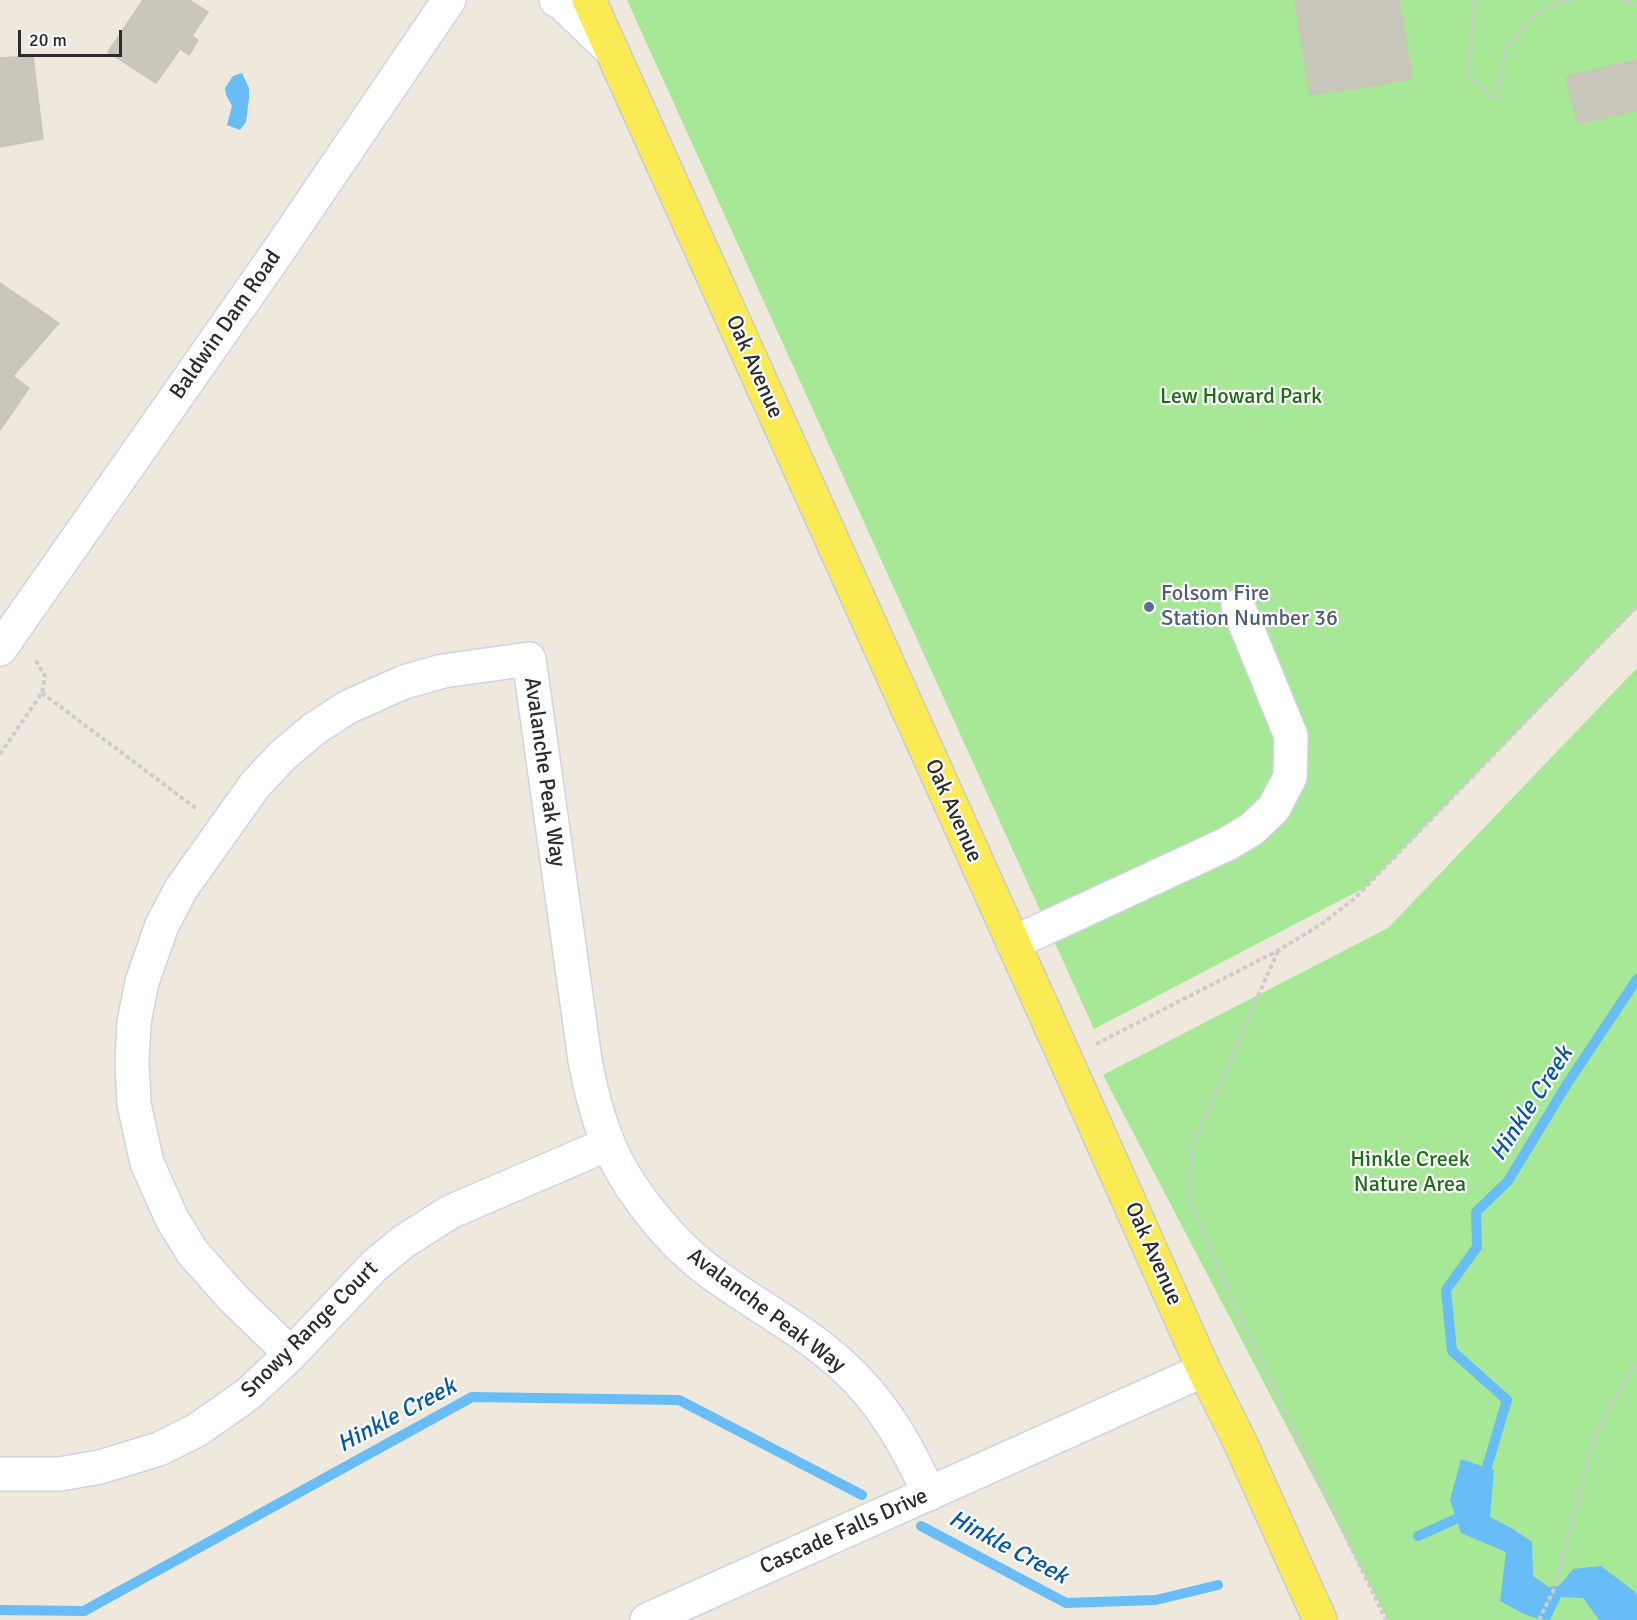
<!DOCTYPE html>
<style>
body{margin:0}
#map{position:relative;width:1637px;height:1620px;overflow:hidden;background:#eee9dc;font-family:Signika,sans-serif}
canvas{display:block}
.scale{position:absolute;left:18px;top:30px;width:104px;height:27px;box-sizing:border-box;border:3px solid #2b2b2b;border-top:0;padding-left:8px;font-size:18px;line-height:21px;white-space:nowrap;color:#2b2b2b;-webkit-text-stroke:4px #fff;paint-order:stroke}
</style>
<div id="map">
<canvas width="1637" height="1620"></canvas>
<div class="scale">20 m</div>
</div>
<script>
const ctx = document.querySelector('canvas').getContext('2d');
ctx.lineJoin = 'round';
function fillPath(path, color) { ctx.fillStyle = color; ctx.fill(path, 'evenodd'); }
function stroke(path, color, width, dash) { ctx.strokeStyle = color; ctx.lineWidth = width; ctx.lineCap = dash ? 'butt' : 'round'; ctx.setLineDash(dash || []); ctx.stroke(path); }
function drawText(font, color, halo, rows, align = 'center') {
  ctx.font = font + ' Signika,sans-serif'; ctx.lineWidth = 4.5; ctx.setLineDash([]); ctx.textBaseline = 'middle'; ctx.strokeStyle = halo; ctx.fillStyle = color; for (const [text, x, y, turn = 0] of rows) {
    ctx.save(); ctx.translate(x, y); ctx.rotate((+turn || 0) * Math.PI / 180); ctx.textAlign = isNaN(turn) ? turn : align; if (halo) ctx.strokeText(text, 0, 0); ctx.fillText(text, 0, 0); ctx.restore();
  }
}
const green = new Path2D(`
 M 627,0 L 1637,0 L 1637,608 L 1366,887 L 1094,1029 Z
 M 1637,668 L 1637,1620 L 1388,1620 L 1103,1075 L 1388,928 Z`);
const water = new Path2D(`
 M 242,73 L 249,88 L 249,98 L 246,122 L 240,130 L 227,125 L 232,106 L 226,95 L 225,88 L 233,76 Z
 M 1461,1459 L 1494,1470 L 1490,1517 L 1513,1529 L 1532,1542 L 1533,1576 L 1549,1587 L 1559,1586 L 1573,1569 L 1601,1566 L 1634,1591 L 1637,1595 L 1637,1620 L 1599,1620 L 1583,1598 L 1561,1597 L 1550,1620 C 1531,1620 1517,1610 1500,1601 L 1506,1552 L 1461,1533 L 1450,1500 Z`);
const stream = new Path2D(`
 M 1483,1480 L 1507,1400 L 1452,1351 L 1446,1290 L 1477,1247 L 1476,1212 L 1508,1181 L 1567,1084 L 1637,979
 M 921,1526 L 1066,1603 L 1156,1600 L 1218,1585
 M 1418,1536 L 1467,1514
 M 0,1610 L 84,1611 L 472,1397 L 679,1400 L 862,1495`);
const building = new Path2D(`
 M 143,0 L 189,0 L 208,12 L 192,36 L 198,40 L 189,55 L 180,49 L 156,83 L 108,52 Z
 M 1295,0 L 1399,0 L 1412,79 L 1371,86 L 1364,43 L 1303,53 Z
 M 1364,43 L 1371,86 L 1310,95 L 1303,53 Z
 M 33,56 L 43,139 L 0,147 L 0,58 Z
 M 1637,60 L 1637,110 L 1578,124 L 1566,77 Z
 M 0,283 L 59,323 L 13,376 L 29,388 L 0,430 Z`);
const path = new Path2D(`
 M 1473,0 L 1475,10 L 1466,74 L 1494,99 L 1507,47 L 1532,17 L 1559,2 L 1576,0
 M 1620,0 L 1637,4
 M 42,693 L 197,809
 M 0,754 L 42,693 L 45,676 L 34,658
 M 1278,951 L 1214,1095 L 1192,1147 L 1189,1198 L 1231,1299 L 1386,1620
 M 1096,1044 L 1279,950 L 1323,923 L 1354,899 L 1637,606
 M 1539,1620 L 1555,1587 L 1596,1431 L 1637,1361`);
const minor = new Path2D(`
 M 556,0 L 562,3 L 611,50
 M 0,649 L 277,253 L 449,0
 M 1013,943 L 1227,844 L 1252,829 L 1274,808 L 1290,777 L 1291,736 L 1238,606
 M 291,1354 L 234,1299 L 193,1253 L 172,1219 L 147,1163 L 134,1104 L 132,1063 L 134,1022 L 142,982 L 162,925 L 181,889 L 255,785 L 282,756 L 314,729 L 348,707 L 404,682 L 443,671 L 529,659 L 585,1060 C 590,1088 597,1116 608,1143 C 627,1189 672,1245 713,1274 C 755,1305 804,1330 843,1366 C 882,1401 908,1447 929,1494
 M 0,1474 L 60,1474 L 100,1467 L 159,1449 L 197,1430 L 247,1395 L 291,1354 L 375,1265 L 403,1242 L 450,1212 L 608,1144
 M 647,1620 L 1204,1370`);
const major = new Path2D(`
 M 589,0 L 1066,1060 L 1204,1370 L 1239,1440 L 1320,1620`);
const markers = [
 [1149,607,6,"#5c6f8a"]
];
const streetNames = [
 ["Baldwin Dam Road",226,325,-55],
 ["Oak Avenue",754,367,66],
 ["Avalanche Peak Way",544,772,82],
 ["Oak Avenue",953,811,66],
 ["Oak Avenue",1153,1254,66],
 ["Avalanche Peak Way",766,1311,37],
 ["Snowy Range Court",310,1330,-45],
 ["Cascade Falls Drive",844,1532,-24]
];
const parkNames = [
 ["Lew Howard Park",1241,397],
 ["Hinkle Creek",1410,1160],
 ["Nature Area",1410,1185]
];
const serviceNames = [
 ["Folsom Fire",1161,594],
 ["Station Number 36",1161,619]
];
const waterNames = [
 ["Hinkle Creek",1532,1104,-57],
 ["Hinkle Creek",397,1416,-28],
 ["Hinkle Creek",1008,1548,28]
];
fillPath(green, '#a6e895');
fillPath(water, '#69bdf7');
stroke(stream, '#69bdf7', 10);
fillPath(building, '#c9c6bc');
stroke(building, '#cac5b6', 1.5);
stroke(minor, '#d1d2e5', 36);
stroke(major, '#ccc', 36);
stroke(path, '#ccc', 4, [4.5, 3]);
stroke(minor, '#fff', 33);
stroke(major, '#faeb55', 33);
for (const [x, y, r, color] of markers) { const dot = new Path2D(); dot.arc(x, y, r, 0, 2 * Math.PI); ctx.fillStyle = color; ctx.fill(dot); stroke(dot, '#fff', 2); }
drawText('22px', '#2b2b2b', '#fff', streetNames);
drawText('22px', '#1b6e15', '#fff', parkNames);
drawText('22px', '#4e5e75', '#fff', serviceNames, 'left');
drawText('italic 24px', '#0458a6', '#fff', waterNames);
</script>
